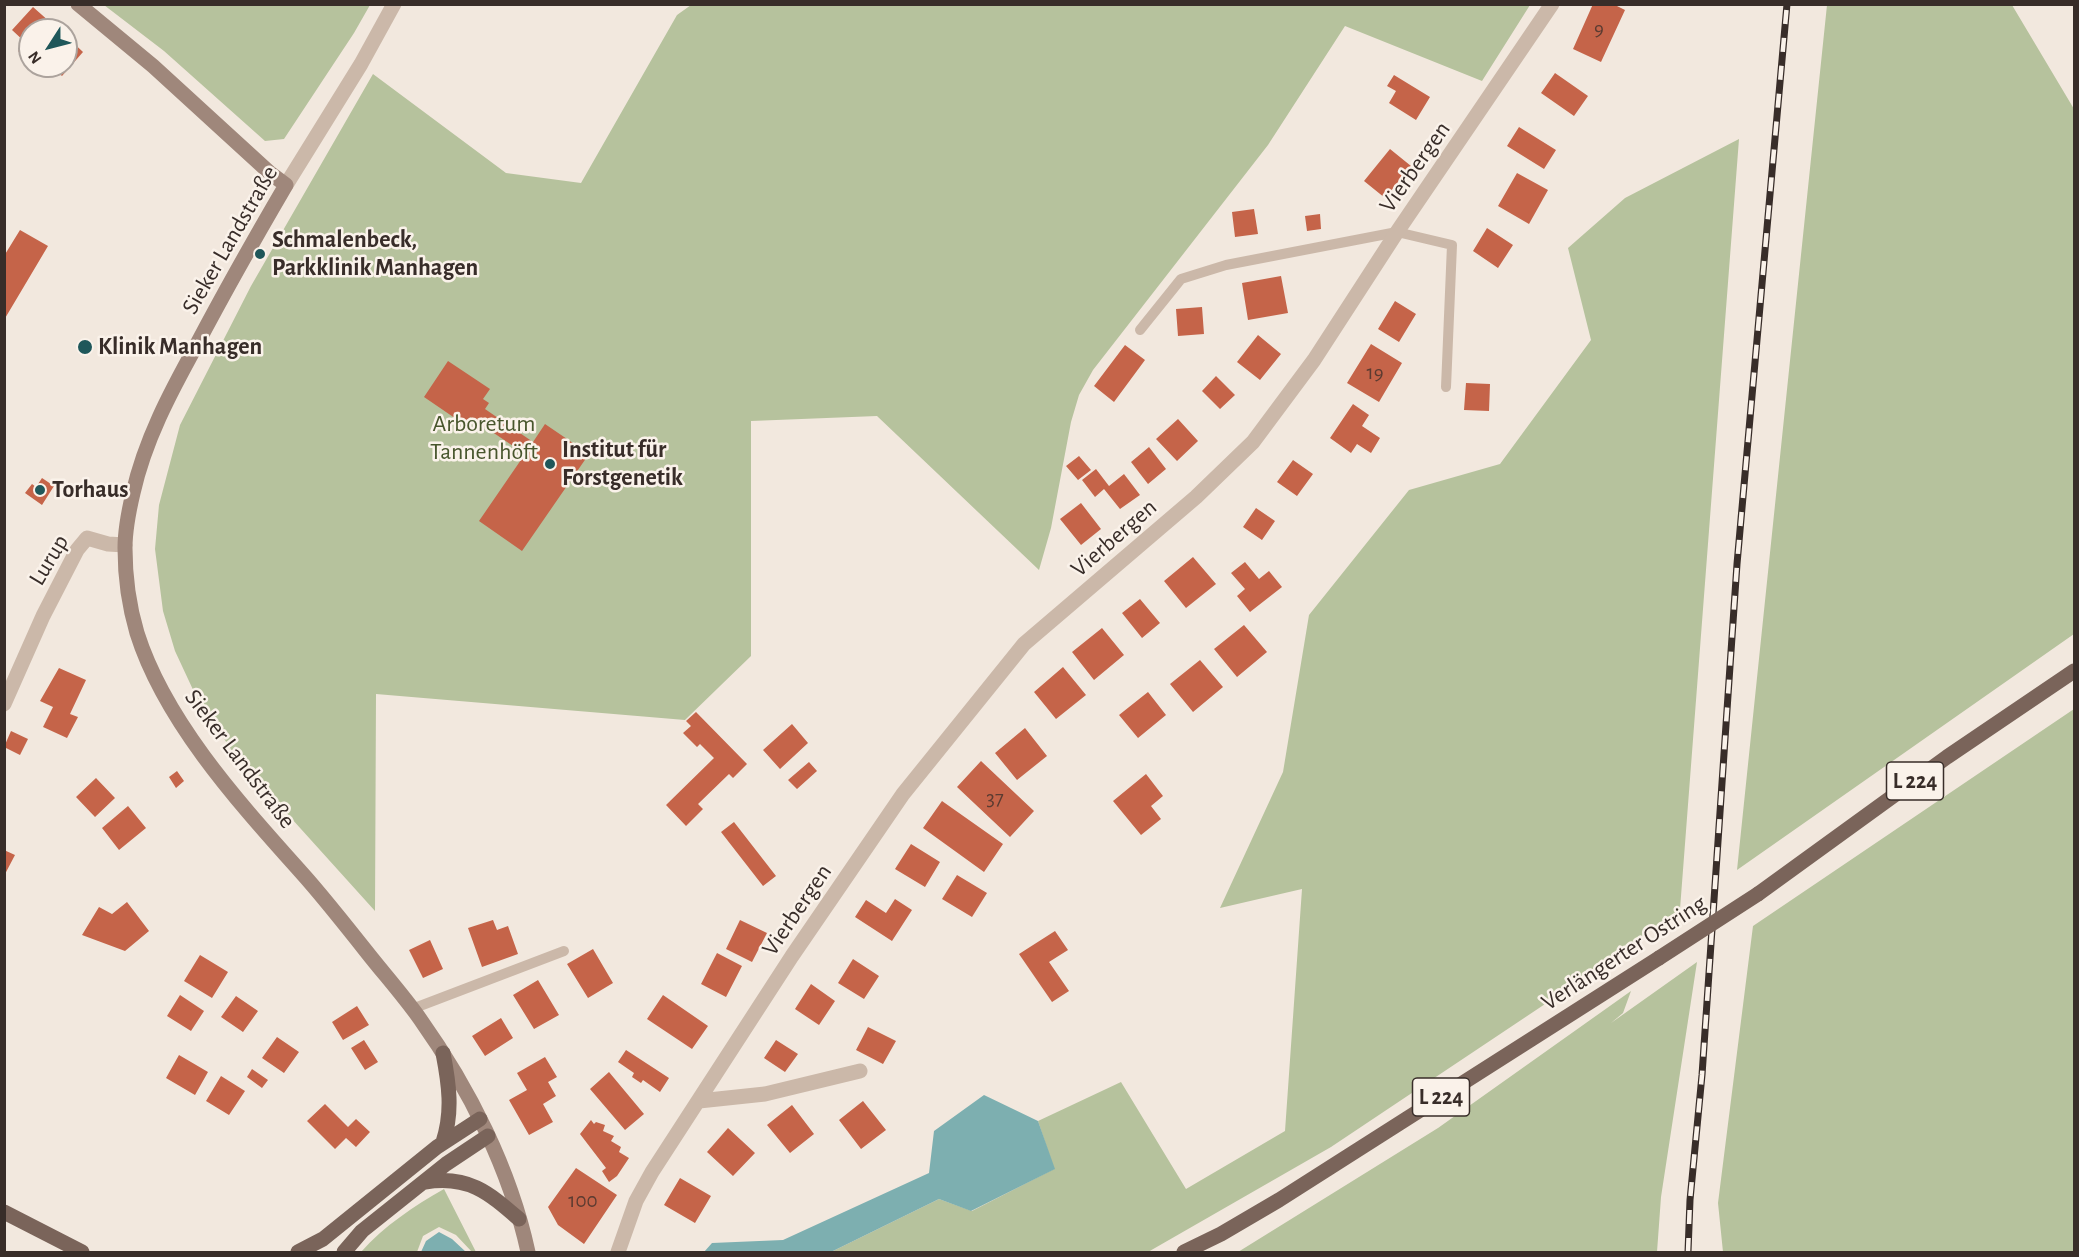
<!DOCTYPE html>
<meta charset="utf-8">
<style>
body{margin:0}
#map{position:relative;width:2079px;height:1257px;overflow:hidden;background:#f2e8de;font-family:"Alegreya Sans",sans-serif}
canvas{display:block}
.frame{position:absolute;inset:0;border:6px solid #382d29;pointer-events:none}
.north{position:absolute;left:18px;top:18px;width:60px;height:60px;box-sizing:border-box;background:#faf2ea;border:2px solid #aca39d;border-radius:50%;rotate:234deg;font-size:16px;font-weight:700;line-height:24px;text-align:center;color:#382d29}
.north::after{content:'';display:block;margin:auto;width:21px;height:27px;background:#1f575a;clip-path:polygon(50% 0,100% 100%,50% 72%,0 100%)}
</style>
<div id="map">
<canvas width="2079" height="1257"></canvas>
<div class="frame"></div>
<div class="north">N</div>
</div>
<script>
const ctx = document.querySelector('canvas').getContext('2d');
ctx.lineJoin = 'round';
function fillPath(path, color) { ctx.fillStyle = color; ctx.fill(path, 'evenodd'); }
function stroke(path, color, width, dash) { ctx.strokeStyle = color; ctx.lineWidth = width; ctx.lineCap = dash ? 'butt' : 'round'; ctx.setLineDash(dash || []); ctx.stroke(path); }
function drawText(font, color, halo, rows, align = 'center') {
  ctx.font = font + ' "Alegreya Sans",sans-serif'; ctx.lineWidth = 5; ctx.setLineDash([]); ctx.textBaseline = 'middle'; ctx.strokeStyle = halo; ctx.fillStyle = color; for (const [text, x, y, turn = 0] of rows) {
    ctx.save(); ctx.translate(x, y); ctx.rotate((+turn || 0) * Math.PI / 180); ctx.textAlign = isNaN(turn) ? turn : align; if (halo) ctx.strokeText(text, 0, 0); ctx.fillText(text, 0, 0); ctx.restore();
  }
}
const green = new Path2D(`
 M 104,5 L 370,5 L 354,33 L 284,139 L 265,141 L 164,51 Z
 M 691,5 L 1530,5 L 1482,81 L 1345,26 L 1268,145 L 1093,370 L 1079,395 L 1071,422 L 1051,528 L 1039,570 L 877,416 L 751,421 L 751,656 L 685,720 L 376,694 L 375,911 L 236,757 L 195,694 L 175,651 L 163,611 L 155,549 L 159,505 L 180,425 L 251,286 L 373,74 L 506,173 L 581,183 L 677,15 Z
 M 1827,5 L 2012,5 L 2074,109 L 2074,634 L 1737,870 Z
 M 1739,139 L 1680,909 L 1593,972 L 1331,1147 L 1148,1252 L 831,1252 L 939,1199 L 972,1211 L 1054,1169 L 1038,1121 L 1121,1082 L 1186,1189 L 1285,1131 L 1302,889 L 1220,908 L 1283,772 L 1309,615 L 1409,490 L 1500,464 L 1591,340 L 1568,248 L 1625,198 Z
 M 2074,709 L 2074,1252 L 1723,1252 L 1718,1203 L 1753,926 Z
 M 1697,962 L 1661,1197 L 1657,1252 L 1238,1252 L 1438,1128 L 1631,991 L 1623,1013 L 1611,1023 Z
 M 444,1189 L 476,1252 L 472,1252 L 456,1235 L 439,1227 L 423,1236 L 417,1252 L 361,1252 C 384,1226 414,1206 444,1189 Z`);
const water = new Path2D(`
 M 984,1095 L 1038,1121 L 1055,1169 L 971,1211 L 939,1199 L 831,1252 L 704,1252 L 712,1243 L 783,1240 L 929,1173 L 934,1131 Z
 M 439,1232 L 452,1239 L 466,1252 L 421,1252 L 426,1241 Z`);
const building = new Path2D(`
 M 1593,4 L 1613,4 L 1625,10 L 1601,62 L 1573,49 Z
 M 33,7 L 59,30 L 30,30 L 30,61 L 18,51 L 26,43 L 12,30 Z
 M 66,36 L 83,52 L 62,76 L 51,66 L 66,66 Z
 M 1555,73 L 1588,96 L 1574,116 L 1541,93 Z
 M 1394,75 L 1430,97 L 1416,120 L 1389,103 L 1396,91 L 1387,86 Z
 M 1519,127 L 1556,150 L 1544,169 L 1507,146 Z
 M 1390,149 L 1411,166 L 1385,198 L 1364,181 Z
 M 1517,173 L 1548,190 L 1529,224 L 1498,206 Z
 M 1254,209 L 1258,234 L 1235,237 L 1232,212 Z
 M 1320,214 L 1321,229 L 1307,231 L 1305,216 Z
 M 1487,228 L 1513,245 L 1498,268 L 1473,251 Z
 M 20,230 L 48,246 L 4,320 L 4,256 Z
 M 1281,276 L 1288,313 L 1248,320 L 1242,283 Z
 M 1395,301 L 1416,314 L 1399,342 L 1378,329 Z
 M 1202,307 L 1204,334 L 1178,336 L 1176,309 Z
 M 1258,335 L 1281,354 L 1260,380 L 1237,362 Z
 M 1371,344 L 1402,363 L 1379,402 L 1347,383 Z
 M 1125,345 L 1145,360 L 1114,402 L 1094,386 Z
 M 448,361 L 490,389 L 483,399 L 489,403 L 485,409 L 533,442 L 545,424 L 589,454 L 522,551 L 479,521 L 525,454 L 470,417 L 465,425 L 424,397 Z
 M 1216,376 L 1235,395 L 1220,409 L 1202,391 Z
 M 1466,383 L 1490,384 L 1489,411 L 1464,410 Z
 M 1353,404 L 1369,415 L 1362,426 L 1380,438 L 1371,453 L 1357,444 L 1351,453 L 1330,438 Z
 M 1178,419 L 1198,441 L 1177,461 L 1156,439 Z
 M 1149,447 L 1166,469 L 1148,484 L 1131,462 Z
 M 1079,456 L 1091,470 L 1078,480 L 1066,466 Z
 M 1293,460 L 1313,474 L 1297,496 L 1277,482 Z
 M 1096,469 L 1109,486 L 1124,474 L 1140,495 L 1120,509 L 1104,489 L 1095,497 L 1082,480 Z
 M 42,478 L 54,486 L 42,505 L 25,493 L 32,484 L 36,487 Z
 M 1081,503 L 1101,529 L 1081,545 L 1060,519 Z
 M 1256,508 L 1275,521 L 1262,540 L 1243,527 Z
 M 1193,557 L 1216,584 L 1186,608 L 1164,581 Z
 M 1245,562 L 1259,579 L 1269,571 L 1282,587 L 1250,612 L 1237,596 L 1245,589 L 1231,573 Z
 M 1140,599 L 1160,623 L 1142,638 L 1122,613 Z
 M 1244,625 L 1267,652 L 1237,677 L 1214,649 Z
 M 1102,628 L 1124,655 L 1094,680 L 1072,652 Z
 M 1200,660 L 1223,687 L 1193,712 L 1170,684 Z
 M 1063,667 L 1086,695 L 1056,719 L 1034,692 Z
 M 59,668 L 86,680 L 70,714 L 78,717 L 67,738 L 43,727 L 53,707 L 40,701 Z
 M 1148,692 L 1166,715 L 1138,738 L 1119,715 Z
 M 696,712 L 747,764 L 733,778 L 729,774 L 698,804 L 703,809 L 686,826 L 666,805 L 714,758 L 700,744 L 697,747 L 683,733 L 691,726 L 686,721 Z
 M 792,724 L 808,743 L 780,769 L 763,750 Z
 M 1025,728 L 1047,756 L 1017,780 L 995,753 Z
 M 11,731 L 28,739 L 20,755 L 4,747 Z
 M 981,761 L 1034,811 L 1010,837 L 957,787 Z
 M 809,762 L 817,771 L 797,789 L 788,780 Z
 M 177,771 L 184,781 L 176,788 L 169,777 Z
 M 1146,774 L 1163,796 L 1151,806 L 1161,819 L 1141,835 L 1113,801 Z
 M 96,778 L 115,798 L 95,817 L 76,797 Z
 M 942,801 L 1003,844 L 984,872 L 923,828 Z
 M 128,806 L 146,828 L 119,850 L 102,828 Z
 M 734,822 L 776,876 L 763,886 L 721,832 Z
 M 911,844 L 940,862 L 925,887 L 895,869 Z
 M 4,850 L 15,855 L 4,876 Z
 M 957,875 L 987,893 L 972,917 L 942,899 Z
 M 895,899 L 912,910 L 892,941 L 855,917 L 866,900 L 886,913 Z
 M 127,902 L 149,931 L 125,951 L 82,935 L 99,907 L 112,914 Z
 M 493,920 L 497,930 L 508,926 L 518,954 L 482,967 L 468,928 Z
 M 740,920 L 767,933 L 752,962 L 726,949 Z
 M 1055,931 L 1068,950 L 1049,962 L 1069,991 L 1052,1002 L 1019,954 Z
 M 430,940 L 443,969 L 423,978 L 409,950 Z
 M 593,949 L 613,983 L 588,998 L 567,964 Z
 M 717,953 L 742,966 L 726,997 L 701,984 Z
 M 200,955 L 228,972 L 212,998 L 184,981 Z
 M 853,959 L 879,976 L 864,999 L 838,983 Z
 M 538,980 L 559,1015 L 534,1029 L 513,995 Z
 M 811,984 L 835,1001 L 819,1025 L 795,1009 Z
 M 180,995 L 204,1011 L 191,1031 L 167,1016 Z
 M 663,995 L 708,1026 L 692,1049 L 647,1019 Z
 M 236,996 L 258,1011 L 243,1032 L 221,1017 Z
 M 357,1006 L 369,1025 L 343,1040 L 332,1022 Z
 M 501,1018 L 513,1038 L 485,1056 L 472,1036 Z
 M 868,1027 L 896,1041 L 883,1064 L 856,1050 Z
 M 277,1037 L 299,1052 L 284,1073 L 262,1058 Z
 M 364,1040 L 378,1062 L 365,1070 L 351,1048 Z
 M 776,1040 L 798,1054 L 785,1072 L 764,1058 Z
 M 626,1050 L 669,1078 L 660,1092 L 643,1080 L 641,1083 L 632,1077 L 634,1073 L 618,1062 Z
 M 179,1055 L 208,1072 L 195,1095 L 166,1078 Z
 M 545,1057 L 557,1077 L 548,1082 L 556,1096 L 543,1104 L 553,1122 L 529,1135 L 509,1100 L 527,1090 L 517,1073 Z
 M 252,1069 L 268,1080 L 262,1088 L 247,1077 Z
 M 609,1072 L 644,1114 L 625,1130 L 590,1089 Z
 M 221,1076 L 245,1091 L 229,1115 L 206,1101 Z
 M 863,1101 L 886,1130 L 861,1149 L 839,1120 Z
 M 325,1104 L 348,1127 L 356,1119 L 370,1132 L 356,1147 L 346,1138 L 335,1149 L 307,1121 Z
 M 792,1105 L 814,1134 L 790,1153 L 767,1125 Z
 M 591,1120 L 594,1124 L 596,1122 L 605,1125 L 603,1131 L 614,1136 L 611,1141 L 621,1147 L 619,1152 L 629,1158 L 617,1176 L 609,1182 L 602,1171 L 606,1168 L 580,1134 Z
 M 728,1128 L 755,1153 L 733,1176 L 707,1152 Z
 M 576,1168 L 617,1195 L 584,1244 L 558,1225 L 548,1207 Z
 M 680,1178 L 711,1196 L 695,1223 L 664,1205 Z`);
const service = new Path2D(`
 M 1140,330 L 1181,279 L 1226,265 L 1397,232 L 1452,245 L 1446,387
 M 412,1009 L 564,951`);
const minor = new Path2D(`
 M 4,704 L 43,616 L 77,550 L 87,538 L 108,544 L 125,545
 M 699,1101 L 765,1094 L 860,1071
 M 618,1252 L 636,1201 L 652,1172 L 792,956 L 903,794 L 1024,644 L 1196,497 L 1253,442 L 1314,360 L 1397,232 L 1552,4`);
const tertiary = new Path2D(`
 M 286,185 L 361,64 L 394,4`);
const secondary = new Path2D(`
 M 78,4 L 153,66 L 270,173 L 286,185 C 255,238 225,291 196,346 C 170,393 145,440 133,493 C 129,510 125,530 125,548 C 125,575 129,606 137,633 C 166,725 245,809 308,880 C 328,903 347,927 366,951 C 384,974 403,995 420,1019 C 469,1088 510,1169 528,1252`);
const primary = new Path2D(`
 M 1758,894 L 1947,757 L 2074,671
 M 443,1053 C 449,1084 453,1112 443,1142
 M 425,1182 C 468,1175 488,1192 519,1219
 M 4,1212 L 82,1252
 M 298,1252 L 323,1239 L 437,1147 L 480,1119
 M 344,1252 L 362,1231 L 446,1164 L 488,1136
 M 1184,1252 L 1221,1234 L 1279,1200 L 1659,958`);
const rail = new Path2D(`
 M 1688,1252 L 1690,1200 L 1702,1075 L 1737,564 L 1787,4`);
const primaryBridge = new Path2D(`
 M 1659,958 L 1758,894`);
const markers = [
 [260,254,6,"#1f575a"],
 [85,347,8,"#1f575a"],
 [550,464,6,"#1f575a"],
 [40,490,6,"#1f575a"]
];
const numberNames = [
 ["9",1599,29],
 ["19",1375,373],
 ["37",995,799],
 ["100",583,1201]
];
const shields = [
 [1915,781,57],
 [1441,1097,57]
];
const shieldNames = [
 ["L 224",1915,781],
 ["L 224",1441,1097]
];
const streetNames = [
 ["Vierbergen",1415,167,-55],
 ["Sieker Landstraße",230,240,-60],
 ["Vierbergen",1114,538,-41],
 ["Lurup",49,560,-59],
 ["Sieker Landstraße",240,759,53],
 ["Vierbergen",797,910,-56],
 ["Verlängerter Ostring",1624,953,-33]
];
const poiNames = [
 ["Schmalenbeck,",272,240],
 ["Parkklinik Manhagen",272,268],
 ["Klinik Manhagen",98,347],
 ["Institut für",562,450],
 ["Forstgenetik",562,478],
 ["Torhaus",52,490]
];
const parkNames = [
 ["Arboretum",484,424],
 ["Tannenhöft",484,452]
];
fillPath(green, '#b6c29d');
fillPath(water, '#7dafb0');
fillPath(building, '#c56449');
stroke(service, '#cbb8a9', 10);
stroke(minor, '#cbb8a9', 15);
stroke(tertiary, '#cbb8a9', 15);
stroke(secondary, '#9f877b', 15);
stroke(primary, '#7a645a', 15);
stroke(rail, '#382d29', 7);
stroke(rail, '#faf2ea', 4.5, [14]);
stroke(primaryBridge, '#7a645a', 15);
for (const [x, y, r, color] of markers) { const dot = new Path2D(); dot.arc(x, y, r, 0, 2 * Math.PI); ctx.fillStyle = color; ctx.fill(dot); stroke(dot, '#faf2ea', 2); }
drawText('21px', '#5b3b31', null, numberNames);
for (const [x, y, w] of shields) { const box = new Path2D(); box.roundRect(x - w / 2, y - 19, w, 38, 4.5); ctx.fillStyle = '#faf2ea'; ctx.fill(box); stroke(box, '#382d29', 1.5); }
drawText('bold 22px', '#382d29', null, shieldNames);
drawText('24px', '#382d29', '#faf2ea', streetNames);
drawText('bold 24px', '#382d29', '#faf2ea', poiNames, 'left');
drawText('24px', '#48562d', '#faf2ea', parkNames);
</script>
